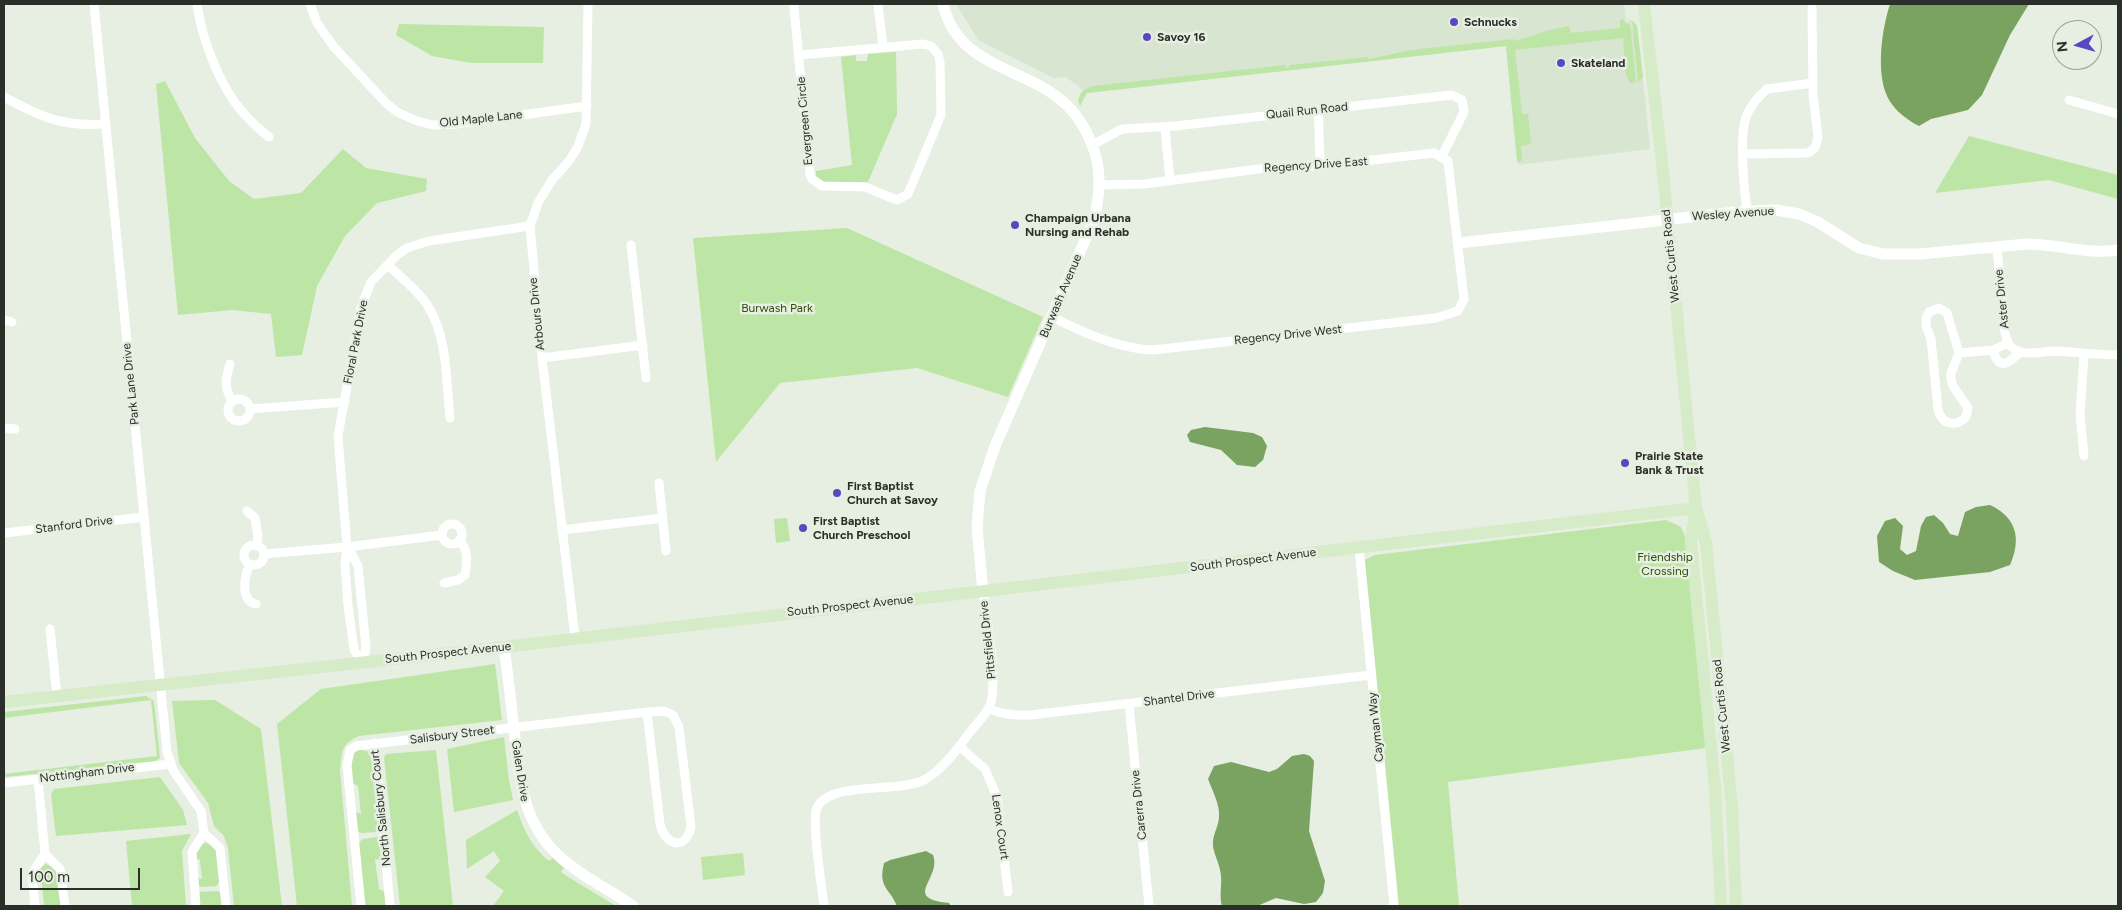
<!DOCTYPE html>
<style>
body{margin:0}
#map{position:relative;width:2122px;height:910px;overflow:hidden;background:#e6efe1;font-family:Figtree,sans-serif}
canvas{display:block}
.frame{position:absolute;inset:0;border:5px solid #2b2e29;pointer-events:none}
.north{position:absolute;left:2052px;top:20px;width:50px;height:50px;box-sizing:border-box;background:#e6efe1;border:1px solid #9ba297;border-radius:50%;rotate:264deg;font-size:14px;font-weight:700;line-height:20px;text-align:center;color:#2b2e29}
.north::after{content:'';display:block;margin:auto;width:18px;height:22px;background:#5948c0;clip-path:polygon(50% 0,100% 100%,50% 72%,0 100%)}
.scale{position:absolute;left:20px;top:868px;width:120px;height:22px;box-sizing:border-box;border:2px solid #2b2e29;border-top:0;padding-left:6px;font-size:15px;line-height:18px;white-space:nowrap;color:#2b2e29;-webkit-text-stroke:4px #e6efe1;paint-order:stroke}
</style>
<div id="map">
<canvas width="2122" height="910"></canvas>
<div class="frame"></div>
<div class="north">N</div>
<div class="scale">100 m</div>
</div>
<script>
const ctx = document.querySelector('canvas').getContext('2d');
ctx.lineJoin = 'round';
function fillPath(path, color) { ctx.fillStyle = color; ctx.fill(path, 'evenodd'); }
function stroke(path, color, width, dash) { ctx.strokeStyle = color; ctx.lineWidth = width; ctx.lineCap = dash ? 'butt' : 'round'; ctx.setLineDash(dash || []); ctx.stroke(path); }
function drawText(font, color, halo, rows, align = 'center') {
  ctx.font = font + ' Figtree,sans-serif'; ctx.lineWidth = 5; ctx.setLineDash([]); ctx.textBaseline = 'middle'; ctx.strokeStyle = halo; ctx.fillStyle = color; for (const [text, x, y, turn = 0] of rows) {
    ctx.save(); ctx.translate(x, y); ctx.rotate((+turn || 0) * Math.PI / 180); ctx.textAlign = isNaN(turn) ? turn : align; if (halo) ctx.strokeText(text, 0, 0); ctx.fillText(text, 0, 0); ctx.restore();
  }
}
const built = new Path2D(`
 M 956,4 L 1624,4 L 1626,21 L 1631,23 L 1633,33 L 1638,33 L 1650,149 L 1518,165 L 1506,46 L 1087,93 L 1066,77 L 1053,78 L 978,40 Z`);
const green = new Path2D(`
 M 1624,19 L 1624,23 L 1630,24 L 1636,82 L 1630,83 L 1626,74 L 1623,38 L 1515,50 L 1522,114 L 1528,114 L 1531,144 L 1521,146 L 1522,161 L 1517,162 L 1506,46 L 1087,93 L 1080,106 L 1078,100 L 1082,91 L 1093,86 L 1285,65 L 1287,68 L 1289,67 L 1289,65 L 1368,57 L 1369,59 L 1411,50 L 1513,39 L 1516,41 L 1549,30 L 1569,26 L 1571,33 L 1620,28 L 1620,20 Z
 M 1627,19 L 1634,22 L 1637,26 L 1643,77 L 1638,82 L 1632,23 Z
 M 399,24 L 544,27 L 543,63 L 471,63 L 432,56 L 396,35 Z
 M 896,52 L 897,114 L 868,182 L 823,183 L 816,179 L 816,171 L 852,165 L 841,57 L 856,55 L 856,61 L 867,61 L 868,54 Z
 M 165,81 L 195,138 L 229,181 L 254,199 L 301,193 L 343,149 L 366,168 L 427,179 L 426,191 L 377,203 L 345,236 L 317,286 L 302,355 L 276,357 L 271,314 L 232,310 L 178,315 L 156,84 Z
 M 1969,136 L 2118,175 L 2118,199 L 2049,180 L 1935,193 Z
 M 847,228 L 1043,317 L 1008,397 L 917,368 L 780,383 L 716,462 L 693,238 Z
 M 787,518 L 790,541 L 776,543 L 774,519 Z
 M 1666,520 L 1681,527 L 1685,536 L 1706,748 L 1448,782 L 1459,906 L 1399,906 L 1365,560 L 1375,555 Z
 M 495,664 L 502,720 L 359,736 C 340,744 342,753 340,771 L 352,906 L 297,906 L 277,724 L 321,689 Z
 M 146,696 L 154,701 L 160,758 L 155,762 L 4,777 L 4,774 L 157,756 L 151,700 L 4,718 L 4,712 Z
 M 215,700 L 261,729 L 282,906 L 234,906 L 228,848 L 224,836 L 214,826 L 208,803 L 179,763 L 172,701 Z
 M 504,737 L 509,780 L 513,800 L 454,812 L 447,749 Z
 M 360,749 L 369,752 L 374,763 L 380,826 L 376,832 L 361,833 L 355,829 L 353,811 L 361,814 L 358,786 L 350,782 L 351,755 Z
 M 436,750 L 453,906 L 400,906 L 384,758 L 386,754 Z
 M 160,777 L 183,810 L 187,825 L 56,836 L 51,794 L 54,789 Z
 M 517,810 C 524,830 532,848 549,861 L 553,858 L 564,868 L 561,872 L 565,875 L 616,906 L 493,906 L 504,891 L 485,877 L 500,861 L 494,851 L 467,869 L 466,840 Z
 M 191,834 L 182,851 L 186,906 L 132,906 L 126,841 Z
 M 377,837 L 382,841 L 384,862 L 375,859 L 379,889 L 387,893 L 386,906 L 363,906 L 357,844 L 363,839 Z
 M 206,843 C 221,847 219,867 220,881 L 216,886 L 201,887 L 196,883 L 195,878 L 202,879 L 200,860 L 193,857 L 199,845 Z
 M 743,853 L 745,875 L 703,880 L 701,857 Z
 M 46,864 L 58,870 L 62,906 L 44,906 L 42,884 L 34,882 L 36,871 Z
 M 218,891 L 222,895 L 223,906 L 216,905 L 216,906 L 197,906 L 199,892 Z`);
const water = new Path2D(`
 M 1890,4 L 2029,4 L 2010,35 L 1982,95 L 1968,110 L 1931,119 L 1919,126 C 1905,119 1890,107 1885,91 C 1877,66 1882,29 1890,4 Z
 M 1205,427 L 1253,433 L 1262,437 L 1267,446 L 1263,460 L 1255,467 L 1237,465 L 1221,450 L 1190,442 L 1187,435 L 1191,430 Z
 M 1990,505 C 2016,517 2022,538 2010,565 L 1990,572 L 1915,580 L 1893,571 L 1879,562 L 1877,536 L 1885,521 L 1895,518 L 1903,526 L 1900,549 L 1907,555 L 1916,551 L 1921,526 L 1926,517 L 1934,515 L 1943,523 L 1950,534 L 1958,536 L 1965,512 L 1976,507 Z
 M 1304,754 L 1310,756 L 1314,761 L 1309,831 L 1325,881 L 1323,893 L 1316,902 L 1304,904 L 1276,898 L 1257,906 L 1222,906 C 1219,896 1222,886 1221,876 C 1220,864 1214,855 1213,846 C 1212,834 1219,827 1219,816 C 1220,804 1212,790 1208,779 L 1214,766 L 1231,762 L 1269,772 L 1277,769 L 1292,756 Z
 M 926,851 L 933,855 C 942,879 901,898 949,903 L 951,906 L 897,906 C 889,887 878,888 884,863 L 890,860 Z`);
const minor = new Path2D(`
 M 94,4 L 167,752 L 173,770 L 201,811 L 204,833 L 220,848 L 226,906
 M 197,4 C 202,41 222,93 249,119 C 255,126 262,131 269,137
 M 310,4 L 317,23 L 334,47 L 386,103 L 397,112 L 417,121 L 433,125 L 456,124 L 587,106
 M 794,4 L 794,8 L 810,175 L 812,179 L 822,186 L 865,187 L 897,200 L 908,194 L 941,115 L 940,62 L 938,54 L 931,46 L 923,44 L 799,55
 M 878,4 L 883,46
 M 4,97 C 41,117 62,127 106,124
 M 2069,100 L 2118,114
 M 1318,110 C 1320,129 1318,147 1321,166
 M 1165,127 L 1170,181
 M 1092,145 L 1122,129 L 1175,126 L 1452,95 L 1462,100 L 1464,112 L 1442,156
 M 1743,154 L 1807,153 C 1816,150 1816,145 1818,137 L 1813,94 L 1812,8
 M 1747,211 C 1744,189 1739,137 1746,117 C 1750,107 1759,96 1767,89 L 1813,83
 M 631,245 L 646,378
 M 1997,248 L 2005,333 C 2007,339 2008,346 2014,349 C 2026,357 2043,351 2056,351 C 2077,352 2097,355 2118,355
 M 388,265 C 401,278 418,290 428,306 C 448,338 446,382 450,418
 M 1939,308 L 1947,313 L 1959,353 L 1951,373 L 1951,379 L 1953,386 L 1968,408 L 1966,417 C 1955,428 1941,424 1938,409 L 1931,339 L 1926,326 L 1926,318 L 1929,312 Z
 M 1052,317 C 1082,332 1119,349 1153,350 L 1436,318 L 1458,311 L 1464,299 L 1448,161 L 1434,153 L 1321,166 L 1266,168 L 1144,184 L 1099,185
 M 4,320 L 12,322
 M 1993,350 C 1999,372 2009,363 2020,352
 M 1959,353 L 1993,350 L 2008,343
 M 542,358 L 643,345
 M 230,364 C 226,377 223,389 233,401
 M228 410a11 11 0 1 1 22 0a11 11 0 1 1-22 0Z
 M 250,409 L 345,402
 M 4,428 L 15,429
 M 2084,456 L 2080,414 L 2084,355
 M 659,483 L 666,551
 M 247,511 L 255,518 L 258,537 L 256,546
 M442 534a10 10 0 1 1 20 0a10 10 0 1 1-20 0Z
 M 562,530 L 663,518
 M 4,533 L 144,517
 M244 555a10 10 0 1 1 20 0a10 10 0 1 1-20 0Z
 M 348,547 L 358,566 L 366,648 L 362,663
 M 1359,548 L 1394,906
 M 264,554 L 347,547 L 442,535
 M 250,565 C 244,575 240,602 256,604
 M 444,583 L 458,580 L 465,575 C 467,562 469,550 459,540
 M 50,629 L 57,696
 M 575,637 L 542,358 L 530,226 L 538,203 L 552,180 L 570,160 L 578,146 L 586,124 L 588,4
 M 362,663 L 354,650 L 348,605 L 345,565 L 347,547 L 338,436 L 361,307 L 371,282 L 397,255 L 407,248 L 429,241 L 530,226
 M 1129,704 L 1149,906
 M 988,708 C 1002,715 1015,716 1030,715 L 1371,675
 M 664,711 L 673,715 L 679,727 L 691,827 C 685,852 665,845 660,824 L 647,712 Z
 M 375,743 L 390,906
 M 959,746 L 985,769 L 997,797 L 1008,892
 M 38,779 L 45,854 L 60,869 L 65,906
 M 4,783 L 170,764
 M 35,906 L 32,873 L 45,854
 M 196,906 L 192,852 L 204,833
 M 361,906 L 347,765 L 350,750 L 356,746 L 647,712
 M 824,906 C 822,888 811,821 817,808 C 829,780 900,794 926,779 C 944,768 958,748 970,732 C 978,722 991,710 992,697 C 996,666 987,623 983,591`);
const tertiary = new Path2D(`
 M 943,4 C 957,66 1020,66 1061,100 C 1077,113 1087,130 1094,150 C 1102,174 1100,198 1093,222 L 995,446 L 980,491 L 977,528 L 983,591
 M 1458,243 L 1736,212 L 1776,210 L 1799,214 L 1816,221 L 1859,248 L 1883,254 L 1920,254 L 2027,244 C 2058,244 2087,255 2118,250
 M 504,647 C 508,674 511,702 514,730 C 519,776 522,822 558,855 C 580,876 609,889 633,906`);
const secondary = new Path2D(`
 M 1644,4 L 1662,162 L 1696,508 L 1706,543 L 1732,807 L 1736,906
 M 1695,513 L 1691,543 L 1715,788 L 1721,906
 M 4,702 L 504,647 L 1696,508`);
const markers = [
 [1454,22,5,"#5948c0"],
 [1147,37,5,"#5948c0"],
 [1561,63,5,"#5948c0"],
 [1015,225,5,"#5948c0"],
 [1625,463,5,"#5948c0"],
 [837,493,5,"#5948c0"],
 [803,528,5,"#5948c0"]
];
const poiNames = [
 ["Schnucks",1464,22],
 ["Savoy 16",1157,37],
 ["Skateland",1571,63],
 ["Champaign Urbana",1025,218],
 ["Nursing and Rehab",1025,232],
 ["Prairie State",1635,456],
 ["Bank & Trust",1635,470],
 ["First Baptist",847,486],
 ["Church at Savoy",847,500],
 ["First Baptist",813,521],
 ["Church Preschool",813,535]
];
const streetNames = [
 ["Quail Run Road",1307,111,-6],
 ["Old Maple Lane",481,119,-6],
 ["Evergreen Circle",805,121,-95],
 ["Regency Drive East",1316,165,-4],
 ["Wesley Avenue",1733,214,-4],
 ["West Curtis Road",1671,256,-96],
 ["Burwash Avenue",1061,296,-67],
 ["Aster Drive",2002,299,-96],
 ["Arbours Drive",537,314,-96],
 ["Regency Drive West",1288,335,-6],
 ["Floral Park Drive",356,342,-79],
 ["Park Lane Drive",131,384,-96],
 ["Stanford Drive",74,525,-7],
 ["South Prospect Avenue",1253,560,-7],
 ["South Prospect Avenue",850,606,-6],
 ["Pittsfield Drive",988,640,-96],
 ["South Prospect Avenue",448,653,-6],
 ["Shantel Drive",1179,698,-7],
 ["West Curtis Road",1722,706,-96],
 ["Cayman Way",1376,727,-96],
 ["Salisbury Street",452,735,-7],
 ["Galen Drive",520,771,81],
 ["Nottingham Drive",87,773,-7],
 ["Carerra Drive",1139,805,-96],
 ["North Salisbury Court",381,808,-96],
 ["Lenox Court",1000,827,82]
];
const parkNames = [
 ["Burwash Park",777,308],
 ["Friendship",1665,557],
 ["Crossing",1665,571]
];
fillPath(built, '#d8e5d0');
fillPath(green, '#bde5a5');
fillPath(water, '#7aa261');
stroke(minor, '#fff', 9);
stroke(tertiary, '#fff', 11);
stroke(secondary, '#d6ebc7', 12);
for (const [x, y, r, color] of markers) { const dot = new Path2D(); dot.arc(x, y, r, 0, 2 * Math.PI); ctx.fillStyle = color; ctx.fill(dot); stroke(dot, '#e6efe1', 2); }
drawText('bold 12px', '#2b2e29', '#e6efe1', poiNames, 'left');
drawText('12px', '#2b2e29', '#e6efe1', streetNames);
drawText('12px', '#2b5008', '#e6efe1', parkNames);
</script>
